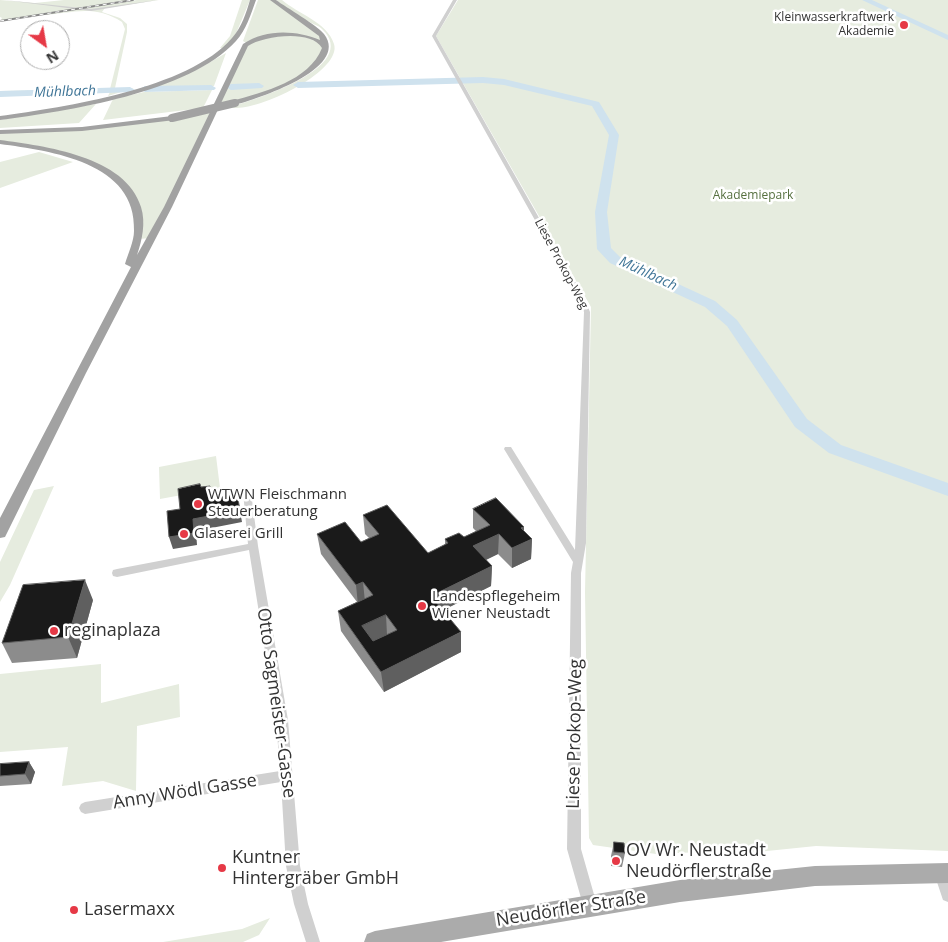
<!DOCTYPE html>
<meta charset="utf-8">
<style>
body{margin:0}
#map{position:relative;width:948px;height:942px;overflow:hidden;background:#fff;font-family:"Open Sans",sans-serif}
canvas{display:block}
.north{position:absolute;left:20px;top:20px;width:50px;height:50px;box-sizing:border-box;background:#fff;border:1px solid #adadad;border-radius:50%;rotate:148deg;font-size:14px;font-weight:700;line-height:20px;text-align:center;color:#333}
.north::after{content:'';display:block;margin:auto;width:18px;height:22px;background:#e63946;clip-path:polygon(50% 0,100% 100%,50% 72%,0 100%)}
</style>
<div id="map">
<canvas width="948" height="942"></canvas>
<div class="north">N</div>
</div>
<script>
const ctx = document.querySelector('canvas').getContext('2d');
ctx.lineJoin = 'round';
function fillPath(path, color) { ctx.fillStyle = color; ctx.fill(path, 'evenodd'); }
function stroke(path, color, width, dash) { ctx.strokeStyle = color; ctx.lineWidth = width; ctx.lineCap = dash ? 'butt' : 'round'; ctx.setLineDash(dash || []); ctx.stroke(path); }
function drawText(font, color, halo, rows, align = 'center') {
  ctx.font = font + ' "Open Sans",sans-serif'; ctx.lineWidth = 5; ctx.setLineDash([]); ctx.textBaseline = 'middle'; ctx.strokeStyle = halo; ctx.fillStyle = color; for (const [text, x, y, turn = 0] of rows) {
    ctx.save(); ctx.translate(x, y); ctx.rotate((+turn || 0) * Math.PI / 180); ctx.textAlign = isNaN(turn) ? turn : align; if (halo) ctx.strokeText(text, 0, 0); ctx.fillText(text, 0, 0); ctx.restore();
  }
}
const green = new Path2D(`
 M 0,0 L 35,3 L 64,0 L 129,0 L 0,21 L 2,18 L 0,17 Z
 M 137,0 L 159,0 L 105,8 L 102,12 L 120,18 L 127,24 L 127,32 L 115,88 L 134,88 L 108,96 L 110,92 L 0,94 L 0,91 L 110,89 L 125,29 L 122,22 C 93,3 71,14 40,15 Z
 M 242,0 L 250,0 L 235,36 L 223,48 L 220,48 L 230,36 Z
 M 258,0 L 273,0 L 322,35 L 325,51 L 311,70 L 270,92 L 214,107 L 246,43 L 243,41 Z
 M 276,0 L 282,0 C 298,14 327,22 334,44 C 343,72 251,115 230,107 C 253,100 362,67 322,29 C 318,25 310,23 305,20 C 295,14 285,7 276,0 Z
 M 458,0 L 948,0 L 948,851 L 816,846 L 718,856 L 701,852 L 656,854 L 593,845 L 589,838 L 585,592 L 591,307 L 436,36 Z
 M 226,53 L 214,86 L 151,88 L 200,68 Z
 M 212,90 L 203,108 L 103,120 L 113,99 L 144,92 Z
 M 96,104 L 79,123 L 0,128 L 0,120 Z
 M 213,111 L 152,238 L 138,239 L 129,189 L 83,158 L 0,142 L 0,132 L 82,129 Z
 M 39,152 L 73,162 L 0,188 L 0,162 Z
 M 216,456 L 220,488 L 160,499 L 159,467 Z
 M 54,486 L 10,585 L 0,602 L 0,562 L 34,490 Z
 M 101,664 L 101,703 L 179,684 L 180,717 L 137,726 L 136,791 L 103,781 L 62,786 L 68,747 L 0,752 L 0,674 Z
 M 270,918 L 259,935 L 243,942 L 163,942 L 242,929 Z`);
const river = new Path2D(`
 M 862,0 L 872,0 L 948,35 L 948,40 Z
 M 483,77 L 504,79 L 599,102 L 619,135 L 607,212 L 611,248 L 620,257 L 715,301 L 737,320 L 807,419 L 841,445 L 948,483 L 948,496 L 829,453 L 795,427 L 727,326 L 705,307 L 610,263 L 597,249 L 595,212 L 609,135 L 592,106 L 504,85 L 483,83 L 298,88 L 293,85 L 298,82 Z
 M 259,83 L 264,86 L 262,88 L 231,90 L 226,87 L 231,84 Z
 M 211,85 L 216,88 L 214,90 L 145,92 L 140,89 L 145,86 Z
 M 130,87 L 135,90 L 133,92 L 0,97 L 0,91 Z`);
const minor = new Path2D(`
 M 4,0 L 91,9 L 158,0 L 91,11 Z
 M 453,0 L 457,0 L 436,36 L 585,299 L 590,312 L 586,543 L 581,573 L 581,849 L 597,905 L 595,910 L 590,912 L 585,910 L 583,905 L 567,849 L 571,573 L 573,562 L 504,449 L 505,447 L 511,447 L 575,550 L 584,312 L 579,299 L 432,36 Z
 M 247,489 L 251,492 L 258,546 L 288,720 L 300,866 L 308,904 L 320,942 L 306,942 L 294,904 L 286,866 L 281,782 L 85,814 L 81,812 L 79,808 L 81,804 L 85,802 L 280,771 L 276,720 L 249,550 L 117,577 L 113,576 L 112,573 L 113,570 L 117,569 L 248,544 L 243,492 Z
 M 941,866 L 946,868 L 948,874 L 948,902 L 943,900 L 934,873 L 936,868 Z`);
const primary = new Path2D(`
 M 948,863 L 948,883 L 815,886 L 680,902 L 441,942 L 364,942 L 367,934 L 375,931 L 680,880 L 815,866 Z`);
const trunk = new Path2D(`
 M 250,0 L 256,0 C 251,14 246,30 236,41 C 189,93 67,111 0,120 L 0,116 C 65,107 188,89 232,38 C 242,27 246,13 250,0 Z
 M 270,0 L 276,0 C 287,8 317,25 324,34 C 351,69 256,99 235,105 L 232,101 C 264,92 309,81 322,48 C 311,29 263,36 248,46 L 172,207 L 86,373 L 7,533 L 5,537 L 0,538 L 0,518 L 131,267 L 125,264 C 128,254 134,241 134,231 C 137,162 51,151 0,144 L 0,140 C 44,146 126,156 141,207 C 146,223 142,240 137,255 L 164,207 L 243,44 C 266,29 295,30 320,40 L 319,36 Z
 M 172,116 L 176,118 L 175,120 L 82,131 L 0,134 L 0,130 L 82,127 Z`);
const rail = new Path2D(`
 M 0,21 L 133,0`);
const trunkBridge = new Path2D(`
 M 172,118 L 235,103`);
const wall = new Path2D(`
 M 473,509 L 524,531 L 532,539 L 531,559 L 512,568 L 498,554 L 486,560 L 492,566 L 491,586 L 443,610 L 461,652 L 384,692 L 341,631 L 338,611 L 357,602 L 321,554 L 317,534 L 361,542 L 369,538 L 365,534 L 363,515 L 428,553 L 445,545 L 445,539 L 464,537 L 476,531 L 473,528 Z
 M 93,600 L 77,658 L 12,663 L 2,643 Z
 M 29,762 L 35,772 L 31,784 L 0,786 L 0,764 Z
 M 614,842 L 625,853 L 622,867 L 611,866 L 611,856 Z`);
const shadedWall = new Path2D(`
 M 237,494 L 242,522 L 196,531 L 197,545 L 173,549 L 169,537 L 193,519 Z
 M 524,527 L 524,543 L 532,539 L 531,559 L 512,568 L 512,548 L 521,528 Z
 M 499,534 L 498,554 L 473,566 L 473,546 Z
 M 492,566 L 491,586 L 432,616 L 431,596 Z
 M 85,580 L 93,600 L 77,658 L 68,637 Z
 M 363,582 L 365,602 L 358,605 L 356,585 Z
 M 386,615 L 387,635 L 364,646 L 362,626 Z
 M 461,632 L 461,652 L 384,692 L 381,672 Z
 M 29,762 L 35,772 L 31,784 L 25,774 Z`);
const building = new Path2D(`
 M 200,484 L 201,487 L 210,486 L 211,499 L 237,494 L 240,510 L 193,519 L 194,533 L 169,537 L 167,511 L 180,509 L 178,489 Z
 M 496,498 L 524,527 L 521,528 L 532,539 L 512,548 L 499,534 L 473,546 L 492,566 L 431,596 L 461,632 L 381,672 L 338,611 L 373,595 L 363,582 L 356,585 L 317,534 L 345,522 L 361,542 L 379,534 L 363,515 L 387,505 L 428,553 L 448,543 L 445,539 L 459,533 L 464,537 L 490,525 L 473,509 ZM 386,615 L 397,630 L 373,641 L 362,626 Z
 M 85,580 L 68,637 L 2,643 L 23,585 Z
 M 29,762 L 25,774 L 0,776 L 0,764 Z
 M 614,842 L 624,843 L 625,853 L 614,852 Z`);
const markers = [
 [904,25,5,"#e63946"],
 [198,504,5,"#e63946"],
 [184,534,5,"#e63946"],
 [422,606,5,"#e63946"],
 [54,631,5,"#e63946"],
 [616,861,5,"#e63946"],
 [222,868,5,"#e63946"],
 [74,910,5,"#e63946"]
];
const farPoinames = [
 ["Kleinwasserkraftwerk",894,18],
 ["Akademie",894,32]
];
const farParknames = [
 ["Akademiepark",753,196]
];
const farStreetnames = [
 ["Liese Prokop-Weg",561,264,62]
];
const farWaternames = [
 ["Mühlbach",65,92,-2],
 ["Mühlbach",648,274,25]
];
const poiNames = [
 ["WTWN Fleischmann",208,495],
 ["Steuerberatung",208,512],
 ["Glaserei Grill",194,534],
 ["Landespflegeheim",432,597],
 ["Wiener Neustadt",432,614]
];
const nearPoinames = [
 ["reginaplaza",64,631],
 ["OV Wr. Neustadt",626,851],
 ["Neudörflerstraße",626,872],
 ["Kuntner",232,858],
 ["Hintergräber GmbH",232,879],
 ["Lasermaxx",84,910]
];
const nearStreetnames = [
 ["Otto Sagmeister-Gasse",276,703,82],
 ["Liese Prokop-Weg",575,734,-89],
 ["Anny Wödl Gasse",185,792,-9],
 ["Neudörfler Straße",571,909,-9]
];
fillPath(green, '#e6ecdf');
fillPath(river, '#cfe2ee');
fillPath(minor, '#d0d0d0');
fillPath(primary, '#ababab');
fillPath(trunk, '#a2a2a2');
stroke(rail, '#888', 2);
stroke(rail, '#fff', 1, [4]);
stroke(trunkBridge, '#a2a2a2', 8);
fillPath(wall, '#8c8c8c');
fillPath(shadedWall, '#5f5f5f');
fillPath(building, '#1a1a1a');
stroke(building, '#5f5f5f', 1);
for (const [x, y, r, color] of markers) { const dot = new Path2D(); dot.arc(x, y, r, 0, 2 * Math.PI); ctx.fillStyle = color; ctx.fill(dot); stroke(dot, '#fff', 2); }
drawText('12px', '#333', '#fff', farPoinames, 'right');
drawText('12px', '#56703f', '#fff', farParknames);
drawText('12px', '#333', '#fff', farStreetnames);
drawText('italic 14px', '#3f7597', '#fff', farWaternames);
drawText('15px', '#333', '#fff', poiNames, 'left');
drawText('18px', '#333', '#fff', nearPoinames, 'left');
drawText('18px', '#333', '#fff', nearStreetnames);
</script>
